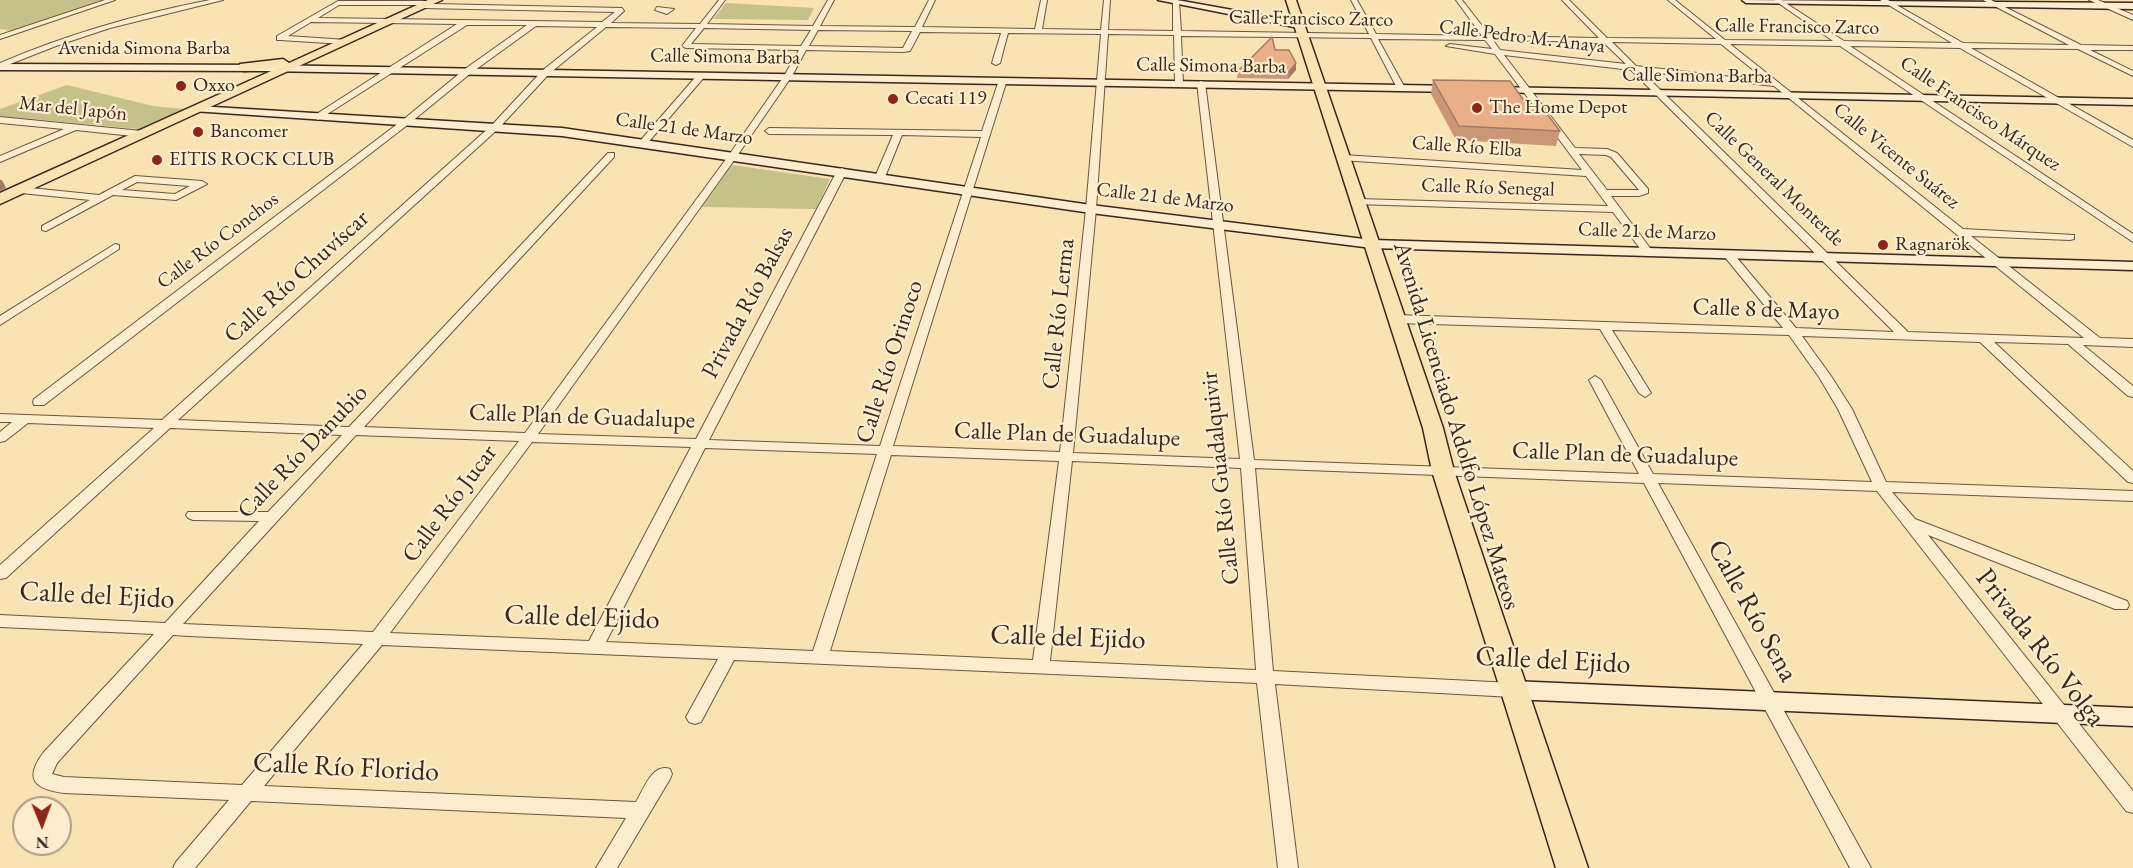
<!DOCTYPE html>
<meta charset="utf-8">
<style>
body{margin:0}
#map{position:relative;width:2133px;height:868px;overflow:hidden;background:#f9e3b3;font-family:"EB Garamond",serif}
canvas{display:block}
.north{position:absolute;left:12px;top:796px;width:60px;height:60px;box-sizing:border-box;background:#fbedce;border:2px solid #ae9d87;border-radius:50%;rotate:179deg;font-size:16px;font-weight:700;line-height:24px;text-align:center;color:#3a261d}
.north::after{content:'';display:block;margin:auto;width:21px;height:27px;background:#8f2418;clip-path:polygon(50% 0,100% 100%,50% 72%,0 100%)}
</style>
<div id="map">
<canvas width="2133" height="868"></canvas>
<div class="north">N</div>
</div>
<script>
const ctx = document.querySelector('canvas').getContext('2d');
ctx.lineJoin = 'round';
function fillPath(path, color) { ctx.fillStyle = color; ctx.fill(path, 'evenodd'); }
function stroke(path, color, width, dash) { ctx.strokeStyle = color; ctx.lineWidth = width; ctx.lineCap = dash ? 'butt' : 'round'; ctx.setLineDash(dash || []); ctx.stroke(path); }
function drawText(font, color, halo, rows, align = 'center') {
  ctx.font = font + ' "EB Garamond",serif'; ctx.lineWidth = 4.5; ctx.setLineDash([]); ctx.textBaseline = 'middle'; ctx.strokeStyle = halo; ctx.fillStyle = color; for (const [text, x, y, turn = 0] of rows) {
    ctx.save(); ctx.translate(x, y); ctx.rotate((+turn || 0) * Math.PI / 180); ctx.textAlign = isNaN(turn) ? turn : align; if (halo) ctx.strokeText(text, 0, 0); ctx.fillText(text, 0, 0); ctx.restore();
  }
}
const green = new Path2D(`
 M 0,0 L 105,0 L 11,31 L 0,29 Z
 M 726,3 L 814,8 L 808,20 L 713,19 Z
 M 67,85 L 153,106 L 184,109 L 138,129 L 0,116 L 0,109 Z
 M 732,165 L 830,179 L 816,209 L 702,207 Z`);
const street = new Path2D(`
 M 105,0 L 115,0 L 0,39 L 0,35 Z
 M 210,0 L 223,0 L 110,28 L 56,46 L 0,68 L 0,63 C 68,34 137,14 210,0 Z
 M 719,0 L 725,0 L 707,24 L 813,26 L 828,0 L 834,0 L 820,26 L 915,27 L 929,0 L 935,0 L 922,27 L 1035,29 L 1041,0 L 1047,0 L 1042,29 L 1101,30 L 1104,0 L 1110,0 L 1108,30 L 1173,31 L 1173,2 L 1176,0 L 1179,2 L 1181,31 L 1369,34 L 1351,0 L 1357,0 L 1376,34 L 1482,36 L 1456,0 L 1462,0 L 1490,36 L 1599,38 L 1562,0 L 1569,0 L 1607,38 L 1716,39 L 1668,0 L 1675,0 L 1725,40 L 1833,41 L 1774,0 L 1781,0 L 1844,41 L 1952,43 L 1880,0 L 1888,0 L 1963,43 L 2069,45 L 1983,0 L 1991,0 L 2081,45 L 2133,46 L 2133,50 L 2090,50 L 2133,71 L 2133,76 L 2078,49 L 1971,48 L 2133,140 L 2133,147 L 1960,48 L 1850,46 L 2133,234 L 2133,242 L 1840,46 L 1730,44 L 1963,229 L 2074,235 L 2074,239 L 2070,240 L 1971,236 L 2100,338 L 2133,339 L 2133,347 L 2083,345 L 2133,386 L 2133,397 L 2128,396 L 2068,344 L 1994,342 L 2133,471 L 2133,483 L 2128,482 L 1980,342 L 1802,336 L 1831,376 L 1852,409 L 1886,482 L 2133,491 L 2133,501 L 1892,492 L 1915,519 L 2127,601 L 2129,605 L 2127,609 L 2115,609 L 1928,535 L 2133,791 L 2133,813 L 2126,811 L 1877,491 L 1658,483 L 1871,868 L 1850,868 L 1644,483 L 1255,468 L 1273,671 L 1512,683 L 1518,685 L 1521,690 L 1518,695 L 1512,697 L 1275,684 L 1298,868 L 1278,868 L 1257,683 L 734,660 L 701,722 L 695,724 L 689,722 L 686,717 L 718,659 L 382,645 L 264,786 L 636,802 C 644,789 652,763 670,769 L 672,774 L 670,779 L 617,868 L 596,868 L 626,818 L 251,801 L 195,868 L 173,868 L 176,862 L 229,800 L 64,793 C 34,789 24,779 43,753 L 154,634 L 0,627 L 0,615 L 165,623 L 259,521 L 193,520 L 188,518 L 186,515 L 188,512 L 268,512 L 342,435 L 170,428 L 6,578 L 0,579 L 0,565 L 154,428 L 28,423 L 5,441 L 0,442 L 0,432 L 12,422 L 0,422 L 0,414 L 162,420 L 492,125 L 543,70 L 597,27 L 536,26 L 471,73 L 410,123 L 44,405 L 34,405 L 33,402 L 34,399 L 404,119 L 465,69 L 527,25 L 467,25 L 318,120 L 314,117 L 315,115 L 457,24 L 311,22 L 288,36 L 347,40 L 348,42 L 344,44 L 280,40 L 277,40 L 277,36 L 338,1 L 430,1 L 433,4 L 622,8 L 624,11 L 611,23 L 700,24 ZM 339,5 L 420,5 L 423,8 L 615,12 L 602,22 L 318,18 ZM 606,27 L 696,28 L 682,46 L 686,48 L 799,50 L 784,76 L 729,155 L 525,433 L 364,427 L 614,157 L 614,153 L 608,153 L 349,427 L 178,420 L 498,129 L 549,74 ZM 704,28 L 811,30 L 801,46 L 691,44 ZM 818,30 L 912,31 L 903,48 L 809,46 ZM 920,32 L 1001,33 L 992,63 L 996,65 L 1000,63 L 1008,33 L 1101,34 L 1086,209 L 1060,452 L 893,446 L 1007,80 L 1003,78 L 999,80 L 982,131 L 769,128 L 765,131 L 769,134 L 893,135 L 875,177 L 880,180 L 885,177 L 902,135 L 981,137 L 880,446 L 709,440 L 847,171 L 842,168 L 837,171 L 696,439 L 538,434 L 735,159 L 792,76 L 806,50 L 903,52 L 910,51 ZM 1108,34 L 1174,35 L 1175,83 L 1179,85 L 1183,83 L 1181,36 L 1371,38 L 1397,88 L 1401,90 L 1405,88 L 1378,39 L 1485,40 L 1492,49 L 1450,44 L 1446,46 L 1495,54 L 1582,170 L 1343,155 L 1340,156 L 1340,160 L 1586,176 L 1608,206 L 1358,199 L 1353,202 L 1355,204 L 1613,212 L 1644,254 L 1648,255 L 1653,252 L 1611,196 L 1639,196 L 1648,193 L 1648,189 L 1617,153 L 1607,149 L 1575,148 L 1504,55 L 1631,70 L 1894,332 L 1796,328 L 1732,252 L 1728,251 L 1723,254 L 1724,256 L 1783,328 L 1397,315 L 1391,319 L 1397,323 L 1600,329 L 1639,393 L 1645,397 L 1651,393 L 1612,330 L 1789,335 L 1819,377 L 1838,409 L 1872,482 L 1653,474 L 1601,380 L 1595,376 L 1589,380 L 1639,474 L 1254,460 L 1205,83 L 1201,81 L 1197,83 L 1240,459 L 1073,453 L 1096,209 ZM 1493,40 L 1603,42 L 1626,64 L 1500,50 ZM 1612,42 L 1721,44 L 1767,81 L 1636,66 ZM 1641,71 L 1774,86 L 2084,338 L 1908,332 ZM 1579,154 L 1606,155 L 1611,157 L 1639,190 L 1607,190 ZM 356,435 L 519,441 L 373,632 L 183,624 ZM 532,442 L 691,447 L 589,641 L 390,633 ZM 705,448 L 877,454 L 813,651 L 606,642 ZM 891,455 L 1059,461 L 1033,660 L 830,651 ZM 1072,461 L 1241,468 L 1256,670 L 1050,661 ZM 173,635 L 189,636 L 363,644 L 242,785 L 64,777 L 52,774 L 57,763 Z
 M 2089,0 L 2098,0 L 2133,15 L 2133,20 Z
 M 657,7 L 674,9 L 667,14 L 655,10 Z
 M 699,73 L 706,75 L 646,145 L 640,145 L 640,141 Z
 M 0,117 L 142,131 L 146,134 L 142,137 L 76,130 L 0,162 L 0,156 L 64,129 L 0,123 Z
 M 135,176 L 202,181 L 207,184 L 176,200 L 113,195 L 46,231 L 42,230 L 42,226 L 90,200 L 21,193 L 16,190 L 21,187 L 99,195 ZM 137,182 L 190,186 L 175,194 L 122,190 Z
 M 115,244 L 119,245 L 119,249 L 0,325 L 0,316 Z`);
const secondary = new Path2D(`
 M 1158,0 L 1177,0 L 1299,22 L 1304,25 L 1299,28 Z
 M 1742,0 L 2133,3 L 2133,9 L 1746,3 Z
 M 0,64 L 265,65 L 1456,86 L 1461,89 L 1456,92 L 265,71 L 0,70 Z
 M 1493,87 L 2133,99 L 2133,105 L 1489,92 L 1489,88 Z
 M 197,106 L 562,128 L 1091,205 L 1372,240 L 2133,262 L 2133,270 L 1372,248 L 1091,213 L 562,136 L 193,111 L 193,107 Z
 M 1512,681 L 2133,708 L 2133,726 L 1512,699 L 1504,696 L 1500,690 L 1504,684 Z`);
const primary = new Path2D(`
 M 428,0 L 442,0 L 0,204 L 0,193 L 280,67 L 244,71 L 238,67 L 240,64 L 283,59 L 289,63 Z
 M 1286,0 L 1296,0 L 1443,428 L 1454,471 L 1588,868 L 1556,868 L 1432,471 L 1423,428 Z`);
const wall = new Path2D(`
 M 1275,50 L 1296,70 L 1288,79 L 1237,78 L 1238,71 Z
 M 1433,80 L 1527,105 L 1560,131 L 1556,146 L 1456,140 L 1431,94 Z`);
const shadedWall = new Path2D(`
 M 1296,63 L 1296,70 L 1288,79 L 1289,72 Z
 M 0,180 L 2,180 L 6,188 L 0,191 Z`);
const building = new Path2D(`
 M 1272,37 L 1275,50 L 1289,50 L 1296,63 L 1289,72 L 1238,71 Z
 M 1433,80 L 1510,81 L 1527,105 L 1541,106 L 1560,131 L 1459,126 Z`);
const markers = [
 [181,86,6,"#8f2418"],
 [893,99,6,"#8f2418"],
 [1477,108,6,"#8f2418"],
 [198,132,6,"#8f2418"],
 [157,160,6,"#8f2418"],
 [1883,245,6,"#8f2418"]
];
const farStreetnames = [
 ["Calle Francisco Zarco",1311,19,1],
 ["Calle Francisco Zarco",1797,27,1],
 ["Calle Pedro M. Anaya",1522,37,7],
 ["Avenida Simona Barba",144,49],
 ["Calle Simona Barba",725,57,1],
 ["Calle Simona Barba",1211,66,1],
 ["Calle Simona Barba",1697,76,1],
 ["Mar del Japón",73,109,6],
 ["Calle Francisco Márquez",1980,114,34],
 ["Calle 21 de Marzo",684,129,8],
 ["Calle Río Elba",1467,147,4],
 ["Calle Vicente Suárez",1896,156,39],
 ["Calle General Monterde",1774,179,44],
 ["Calle Río Senegal",1488,188,2],
 ["Calle 21 de Marzo",1165,198,7],
 ["Calle 21 de Marzo",1647,232,2],
 ["Calle Río Conchos",218,241,-37]
];
const farPoinames = [
 ["Oxxo",193,86],
 ["Cecati 119",905,99],
 ["The Home Depot",1489,108],
 ["Bancomer",210,132],
 ["EITIS ROCK CLUB",169,160],
 ["Ragnarök",1895,245]
];
const streetNames = [
 ["Calle Río Chuvíscar",297,277,-42],
 ["Privada Río Balsas",748,303,-62],
 ["Calle 8 de Mayo",1766,310,2],
 ["Calle Río Lerma",1059,314,-84],
 ["Calle Río Orinoco",890,362,-72],
 ["Calle Plan de Guadalupe",582,417,2],
 ["Avenida Licenciado Adolfo López Mateos",1456,426,73],
 ["Calle Plan de Guadalupe",1067,435,2],
 ["Calle Río Danubio",303,452,-46],
 ["Calle Plan de Guadalupe",1625,455,2],
 ["Calle Río Guadalquivir",1221,478,-96],
 ["Calle Río Jucar",450,504,-53]
];
const nearStreetnames = [
 ["Calle del Ejido",97,596,3],
 ["Calle Río Sena",1752,611,61],
 ["Calle del Ejido",582,618,2],
 ["Calle del Ejido",1068,638,2],
 ["Privada Río Volga",2040,648,52],
 ["Calle del Ejido",1553,661,3],
 ["Calle Río Florido",346,768,3]
];
fillPath(green, '#c5c188');
stroke(street, '#6a5542', 2);
stroke(secondary, '#3a261d', 3);
stroke(primary, '#3a261d', 3);
fillPath(street, '#fbedce');
fillPath(secondary, '#fbedce');
fillPath(primary, '#f9e3b3');
fillPath(wall, '#c99676');
fillPath(shadedWall, '#a47a60');
fillPath(building, '#eaae89');
stroke(building, '#a47a60', 1.5);
for (const [x, y, r, color] of markers) { const dot = new Path2D(); dot.arc(x, y, r, 0, 2 * Math.PI); ctx.fillStyle = color; ctx.fill(dot); stroke(dot, '#fbedce', 2); }
drawText('20px', '#3a261d', '#fbedce', farStreetnames);
drawText('20px', '#3a261d', '#fbedce', farPoinames, 'left');
drawText('24px', '#3a261d', '#fbedce', streetNames);
drawText('28px', '#3a261d', '#fbedce', nearStreetnames);
</script>
